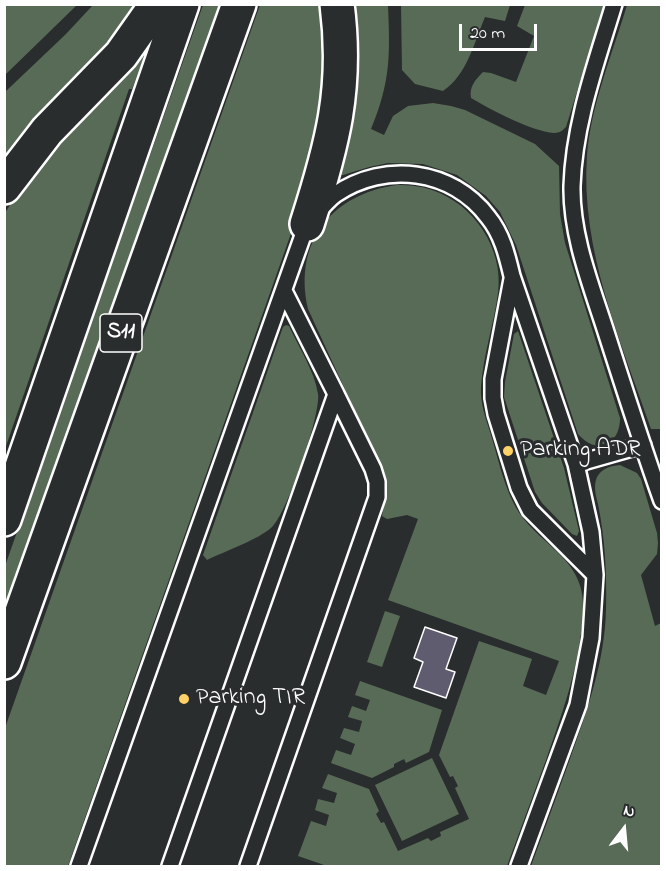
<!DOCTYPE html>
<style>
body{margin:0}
#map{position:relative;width:666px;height:871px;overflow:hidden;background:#2a2d2e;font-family:"Indie Flower",sans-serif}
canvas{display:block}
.frame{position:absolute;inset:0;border:6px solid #fff;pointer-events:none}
.north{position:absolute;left:594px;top:799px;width:60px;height:60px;-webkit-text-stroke:4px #2a2d2e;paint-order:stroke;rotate:16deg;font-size:16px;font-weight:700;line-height:24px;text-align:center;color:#fff}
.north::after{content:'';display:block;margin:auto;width:21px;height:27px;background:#fff;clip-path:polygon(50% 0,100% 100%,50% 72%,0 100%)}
.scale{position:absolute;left:459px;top:24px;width:78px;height:27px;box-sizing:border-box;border:3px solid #fff;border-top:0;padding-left:8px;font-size:18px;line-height:21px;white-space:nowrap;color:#fff;-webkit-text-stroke:4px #2a2d2e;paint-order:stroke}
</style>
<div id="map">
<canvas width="666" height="871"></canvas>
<div class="frame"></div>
<div class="north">N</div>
<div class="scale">20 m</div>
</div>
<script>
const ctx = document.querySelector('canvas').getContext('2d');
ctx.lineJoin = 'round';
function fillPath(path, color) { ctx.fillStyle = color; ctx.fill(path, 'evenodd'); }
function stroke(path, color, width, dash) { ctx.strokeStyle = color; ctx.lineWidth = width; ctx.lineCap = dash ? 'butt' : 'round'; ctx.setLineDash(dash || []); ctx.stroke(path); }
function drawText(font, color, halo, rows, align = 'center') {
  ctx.font = font + ' "Indie Flower",sans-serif'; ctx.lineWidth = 6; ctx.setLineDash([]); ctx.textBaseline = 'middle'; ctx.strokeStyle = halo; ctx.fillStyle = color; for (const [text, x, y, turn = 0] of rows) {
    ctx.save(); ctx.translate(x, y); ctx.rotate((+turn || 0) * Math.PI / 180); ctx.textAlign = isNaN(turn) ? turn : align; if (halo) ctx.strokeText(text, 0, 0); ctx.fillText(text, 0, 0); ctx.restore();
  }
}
const green = new Path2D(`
 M 5,4 L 77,4 L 77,5 L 5,75 Z
 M 93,5 L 142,5 L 123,31 L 5,163 L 5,92 L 66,34 Z
 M 203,5 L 220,5 L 5,613 L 5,566 Z
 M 260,5 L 325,5 L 330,73 L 295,222 L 68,866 L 5,866 L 5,728 Z
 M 350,5 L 388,5 C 390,54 391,81 371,129 L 384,135 L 393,116 L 408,106 L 433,103 L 451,106 L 465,110 L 535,144 L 559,166 L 560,214 L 565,243 L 620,418 C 620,445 597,456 578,434 L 516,245 L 500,212 L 486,196 L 457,175 L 423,164 L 388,163 L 369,167 L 343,175 L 338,175 Z
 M 401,5 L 401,4 L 510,5 L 505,21 L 485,17 C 474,43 467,75 443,91 L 415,84 L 402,70 Z
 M 525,5 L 604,5 L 566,127 C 563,130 560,133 554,133 C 531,131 491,110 471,98 C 469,87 475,80 483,72 L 491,73 L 516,82 L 534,36 L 517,26 Z
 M 627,5 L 661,5 L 661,429 L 651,429 C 621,341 580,250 587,155 C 591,105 613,52 627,5 Z
 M 139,54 L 144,57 L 143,60 L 132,89 L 129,89 L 5,449 L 5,213 L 33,168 Z
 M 397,185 C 409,185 421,186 432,190 C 474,204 504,249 498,293 C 494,324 483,355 481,387 C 480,404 486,419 491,435 C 498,458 503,483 514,504 C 535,545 586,556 583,610 C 581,662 563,711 546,760 C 533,795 520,831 507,866 L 327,866 L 298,856 L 311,821 L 326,826 L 329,815 L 315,810 L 318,799 L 334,803 L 337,793 L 322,788 L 328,774 L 369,789 L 379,811 L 376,814 L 381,823 L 384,822 L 398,851 L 428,838 L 431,841 L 441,836 L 440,832 L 469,819 L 455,788 L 458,786 L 453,776 L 450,777 L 439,755 L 479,641 L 532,659 L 523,686 L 546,695 L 559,661 L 388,600 L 418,519 L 407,515 L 387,519 L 382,516 L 385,498 L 383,472 L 308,309 C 293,243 331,194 397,185 Z
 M 286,325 L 289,326 C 299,348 314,370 318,394 C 321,414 287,514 272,527 C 258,540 225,551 207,560 L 203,555 L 283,327 Z
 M 518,331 L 564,468 L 579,531 L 577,536 L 572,534 L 542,503 L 535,492 L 504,397 L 505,382 L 514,334 Z
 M 620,465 L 637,473 L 641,479 L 657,533 L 658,543 L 657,554 L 641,575 L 655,626 L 661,623 L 661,866 L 531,866 C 544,831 557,795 570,759 C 587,711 605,661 606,609 C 607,573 605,539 598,504 C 596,496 593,486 597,477 C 602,468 611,466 620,465 Z
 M 385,611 L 400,616 L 382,667 L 367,662 Z
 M 360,681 L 442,710 L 429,752 L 406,763 L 404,759 L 394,764 L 394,767 L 372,778 L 331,763 L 336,750 L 351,755 L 355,744 L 340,738 L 344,728 L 359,732 L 362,721 L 348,717 L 352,706 L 366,711 L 370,700 L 355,695 Z
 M 432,758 L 459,814 L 402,841 L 375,785 Z`);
const building = new Path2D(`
 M 425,627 L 457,638 L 446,669 L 455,672 L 446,698 L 414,687 L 423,662 L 414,658 Z`);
const service = new Path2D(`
 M 614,4 C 596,64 574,123 572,186 C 571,235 591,285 606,332 C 624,388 642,445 662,501
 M 512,279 L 493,379 L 493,398 L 496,414 L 519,488 L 530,510 L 595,575
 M 576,464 L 643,445
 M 79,866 L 307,224 C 316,215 325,202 336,194 C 385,161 452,169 488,217 C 502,234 507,255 512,276 L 576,464 L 591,532 L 595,575 L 591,638 L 578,705 L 519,866
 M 170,866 L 336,394 L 284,291
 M 248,866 L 377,497 L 377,482 L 373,469 L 336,394`);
const motorway = new Path2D(`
 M 4,187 L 47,131 L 121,55 L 157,4
 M 307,224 C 332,146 348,88 337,4
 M 4,519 L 182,4
 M 4,662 L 239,4`);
const markers = [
 [508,451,6,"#ffd166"],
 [184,699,6,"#ffd166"]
];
const shields = [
 [121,333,42]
];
const shieldNames = [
 ["S11",121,333]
];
const poiNames = [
 ["Parking ADR",520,451],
 ["Parking TIR",196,699]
];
fillPath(green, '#586b56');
fillPath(building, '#5e5c6e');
stroke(building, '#fff', 1.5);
stroke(service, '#fff', 20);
stroke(motorway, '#fff', 38);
stroke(service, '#2a2d2e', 15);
stroke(motorway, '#2a2d2e', 33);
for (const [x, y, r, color] of markers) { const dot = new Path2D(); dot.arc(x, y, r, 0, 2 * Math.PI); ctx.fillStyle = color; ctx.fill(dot); stroke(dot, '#2a2d2e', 2); }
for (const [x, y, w] of shields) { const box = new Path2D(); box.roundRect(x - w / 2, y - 19, w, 38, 4.5); ctx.fillStyle = '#2a2d2e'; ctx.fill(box); stroke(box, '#fff', 1.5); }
drawText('bold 22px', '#fff', null, shieldNames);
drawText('24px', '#fff', '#2a2d2e', poiNames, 'left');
</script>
